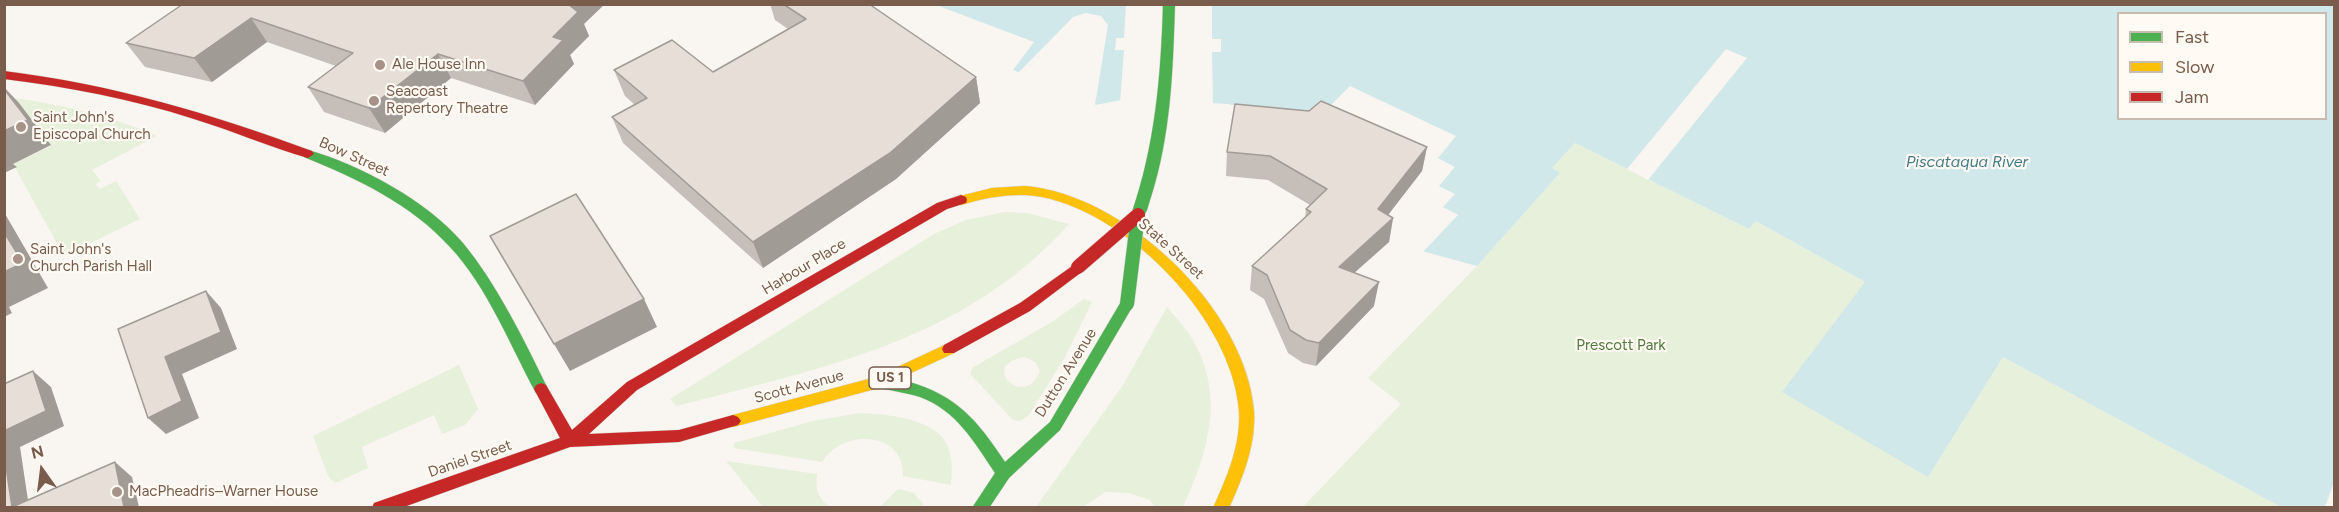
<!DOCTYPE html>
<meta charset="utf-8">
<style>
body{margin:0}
#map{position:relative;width:2339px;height:512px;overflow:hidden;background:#f9f5f0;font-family:Figtree,sans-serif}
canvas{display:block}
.frame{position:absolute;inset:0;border:6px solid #7a5c4d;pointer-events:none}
.legend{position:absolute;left:2117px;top:12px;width:210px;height:108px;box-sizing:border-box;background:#fffaf3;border:2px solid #cabbb1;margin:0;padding:8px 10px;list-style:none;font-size:18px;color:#7a5c4d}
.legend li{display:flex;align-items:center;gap:12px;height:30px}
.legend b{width:30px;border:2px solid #cabbb1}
.north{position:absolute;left:12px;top:440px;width:60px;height:60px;-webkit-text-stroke:4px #fffaf3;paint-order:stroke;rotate:346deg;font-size:16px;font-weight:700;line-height:24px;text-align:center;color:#7a5c4d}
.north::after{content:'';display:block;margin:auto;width:21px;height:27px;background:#7a5c4d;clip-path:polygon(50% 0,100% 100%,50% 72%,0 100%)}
</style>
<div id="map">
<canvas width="2339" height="512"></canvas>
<div class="frame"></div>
<ul class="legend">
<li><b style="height:8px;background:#4caf50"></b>Fast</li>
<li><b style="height:8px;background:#ffc107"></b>Slow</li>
<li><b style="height:8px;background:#c62828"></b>Jam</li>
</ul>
<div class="north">N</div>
</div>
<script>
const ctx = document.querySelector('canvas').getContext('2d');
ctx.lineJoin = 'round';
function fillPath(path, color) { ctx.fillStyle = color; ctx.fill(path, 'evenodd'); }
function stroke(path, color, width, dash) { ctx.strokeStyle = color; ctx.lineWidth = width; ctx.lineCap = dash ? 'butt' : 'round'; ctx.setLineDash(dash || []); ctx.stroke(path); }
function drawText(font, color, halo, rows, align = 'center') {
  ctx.font = font + ' Figtree,sans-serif'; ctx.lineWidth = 4.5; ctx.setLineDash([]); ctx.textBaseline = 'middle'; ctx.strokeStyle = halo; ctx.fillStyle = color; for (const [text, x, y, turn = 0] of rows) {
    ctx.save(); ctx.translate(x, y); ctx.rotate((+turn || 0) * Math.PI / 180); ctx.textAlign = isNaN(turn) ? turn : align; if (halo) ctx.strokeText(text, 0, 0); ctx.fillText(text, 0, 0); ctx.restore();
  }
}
const green = new Path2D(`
 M 4,97 C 58,103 108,115 157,136 L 92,170 L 101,181 L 95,184 L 100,189 L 116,181 L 140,219 L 64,256 L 13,164 L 51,146 Z
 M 1575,143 L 1749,229 L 1756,221 L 1865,282 L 1928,477 L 2003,357 L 2281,507 L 1302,508 L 1401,404 L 1368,378 L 1477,266 L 1560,173 L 1552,168 Z
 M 1005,212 L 1027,213 L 1069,224 C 965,341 822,368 677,406 L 670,399 L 934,234 L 966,220 Z
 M 1084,299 L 1092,302 L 1065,357 L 1029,415 L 1020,421 L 1013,420 L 970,374 L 972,368 L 1052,322 ZM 1025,357 L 1035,362 L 1040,371 C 1025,411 977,364 1025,357 Z
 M 1167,307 C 1176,318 1188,330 1195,344 C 1225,399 1207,454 1183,507 L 1155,507 L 1150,500 L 1129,493 L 1105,492 L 1083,507 L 1036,507 L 1123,385 Z
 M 459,365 L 478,409 L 465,425 L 442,434 L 434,415 L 362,447 L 368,468 L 335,483 L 329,478 L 313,436 Z
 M 859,413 C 883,414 934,418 946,443 C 953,456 952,470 951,485 L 903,476 C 905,431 842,428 822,462 L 734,448 L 734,443 L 813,421 Z
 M 726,461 L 817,474 C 815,490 818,498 830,507 L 763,507 Z
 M 898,489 L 914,493 L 923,504 L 923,507 L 880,507 Z`);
const water = new Path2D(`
 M 936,5 L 2334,5 L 2334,482 L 2325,507 L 2281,507 L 2003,357 L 1928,477 L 1782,392 L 1865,282 L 1756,221 L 1749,229 L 1575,143 L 1552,168 L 1560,173 L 1477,266 L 1389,242 L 1421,170 L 1319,126 L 1228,104 L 1127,99 L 1095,105 L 1013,70 L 1034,42 ZM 2118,14 L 2326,14 L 2326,118 L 2118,118 Z`);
const pier = new Path2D(`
 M 1126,5 L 1212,5 L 1212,39 L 1221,39 L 1221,52 L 1212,52 L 1213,106 L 1120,103 L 1124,50 L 1115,50 L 1116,38 L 1124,38 Z
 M 1086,13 L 1101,16 L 1108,25 L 1095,105 L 1092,107 L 1017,74 L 1073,17 Z
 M 1726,49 L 1747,58 L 1648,180 L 1627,169 Z
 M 1350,86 L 1456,136 L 1438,158 L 1455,167 L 1439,186 L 1455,194 L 1443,207 L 1458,215 L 1421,254 L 1386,244 L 1388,242 L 1316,120 Z`);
const fast = new Path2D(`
 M 1163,4 L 1175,4 C 1173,69 1171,135 1151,197 C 1148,205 1147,217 1138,220 L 1131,215 C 1155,146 1161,77 1163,4 Z
 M 308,150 C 361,165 427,201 463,243 C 498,286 524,340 548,389 L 546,393 L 541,395 L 536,393 C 510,345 488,288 450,247 C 411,204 358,179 304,157 L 302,154 L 304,151 Z
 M 1127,299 L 1132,300 L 1134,304 L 1060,430 L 1009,478 L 989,508 L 972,508 L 995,473 C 975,443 956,410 920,397 C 905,392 889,391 874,386 L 872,382 L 874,378 C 883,375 897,379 906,381 C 957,395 977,420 1005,462 L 1050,422 L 1122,300 Z`);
const slow = new Path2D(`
 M 1025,186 C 1125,194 1246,309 1254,411 C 1256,445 1243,477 1229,508 L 1213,508 C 1227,477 1241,445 1239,411 C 1233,321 1129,214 1042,197 C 1015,192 987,197 961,205 L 955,200 L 956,197 L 992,188 Z
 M 949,343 L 954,345 L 956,349 L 954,353 L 879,388 L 733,427 L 728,425 L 725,421 L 728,417 L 733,415 L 876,377 Z`);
const jam = new Path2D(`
 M 4,71 C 111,84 212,114 312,151 L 314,154 L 308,158 C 270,147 233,131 194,119 C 132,99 69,87 4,79 Z
 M 961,195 L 966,197 L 967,200 L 966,203 L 947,209 L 637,390 L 589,434 L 679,430 L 733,415 L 738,417 L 741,421 L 738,425 L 679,442 L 570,447 L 401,508 L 372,508 L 374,503 L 560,438 L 534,389 L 536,385 L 541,383 L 546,385 L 572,430 L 627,382 L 937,203 Z
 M 1078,262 L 1083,263 L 1085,267 L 1083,271 L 1030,311 L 954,353 L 944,353 L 942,349 L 944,345 L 1020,303 Z`);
const fastBridge = new Path2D(`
 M 1127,304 L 1138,215`);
const jamBridge = new Path2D(`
 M 1078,267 L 1138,215`);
const wall = new Path2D(`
 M 183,4 L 584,24 L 589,36 L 570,55 L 574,64 L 535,105 L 451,78 L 385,133 L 324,112 L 308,87 L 336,66 L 267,42 L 212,82 L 145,67 L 126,43 Z
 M 770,4 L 869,4 L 976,77 L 980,103 L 896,179 L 763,268 L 623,143 L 612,117 L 635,105 L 625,96 L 614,70 L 713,72 L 788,29 L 775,20 Z
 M 1427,147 L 1422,171 L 1388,215 L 1393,218 L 1389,242 L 1354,273 L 1374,306 L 1316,366 L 1303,363 L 1288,353 L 1264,299 L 1250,290 L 1252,266 L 1305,218 L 1306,209 L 1310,205 L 1268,180 L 1226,176 L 1227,152 Z`);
const shadedWall = new Path2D(`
 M 568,4 L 605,4 L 584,24 L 589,36 L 570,55 L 574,64 L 535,105 L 523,81 L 553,37 Z
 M 251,18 L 267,42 L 212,82 L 194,58 Z
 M 438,54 L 451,78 L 385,133 L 369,108 Z
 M 976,77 L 980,103 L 896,179 L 763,268 L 753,242 Z
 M 4,87 L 19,103 L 51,145 L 13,164 L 17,167 L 4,173 Z
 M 1427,147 L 1422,171 L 1374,233 L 1378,209 Z
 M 4,212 L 48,288 L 9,307 L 12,313 L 4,317 Z
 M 1393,218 L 1389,242 L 1335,290 L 1339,267 Z
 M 1379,282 L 1374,306 L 1316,366 L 1319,343 Z
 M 206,291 L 221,308 L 237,349 L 182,374 L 199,418 L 166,434 L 148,418 L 165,357 Z
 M 644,299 L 657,327 L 570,371 L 554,344 Z
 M 33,371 L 51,387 L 64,426 L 20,447 L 29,507 L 12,507 L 4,454 L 4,431 Z
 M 115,462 L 132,477 L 139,507 L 124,507 Z`);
const building = new Path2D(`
 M 183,4 L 568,4 L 578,12 L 553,37 L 563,40 L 523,81 L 438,54 L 369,108 L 308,87 L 353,53 L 251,18 L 194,58 L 126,43 Z
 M 783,4 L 869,4 L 976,77 L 890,153 L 753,242 L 612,117 L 647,98 L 614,70 L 672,40 L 713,72 L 806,19 Z
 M 4,89 L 28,120 L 4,131 Z
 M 1321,101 L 1427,147 L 1378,209 L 1393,218 L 1339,267 L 1379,282 L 1319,343 L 1306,340 L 1290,330 L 1267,275 L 1252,266 L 1311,212 L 1306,209 L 1327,189 L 1270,156 L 1227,152 L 1235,104 L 1309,111 Z
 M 576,194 L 644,299 L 554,344 L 490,236 Z
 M 4,232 L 23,263 L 4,272 Z
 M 206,291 L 221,332 L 165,357 L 182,401 L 148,418 L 118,329 Z
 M 33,371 L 46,411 L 4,431 L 4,384 Z
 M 4,454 L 12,507 L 4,507 Z
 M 115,462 L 124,507 L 12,507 Z`);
const markers = [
 [380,65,6,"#a69286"],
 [374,101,6,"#a69286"],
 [21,127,6,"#a69286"],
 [18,259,6,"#a69286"],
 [117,492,6,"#a69286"]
];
const shields = [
 [890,378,42]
];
const shieldNames = [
 ["US 1",890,378]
];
const poiNames = [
 ["Ale House Inn",392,65],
 ["Seacoast",386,92],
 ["Repertory Theatre",386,109],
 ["Saint John's",33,118],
 ["Episcopal Church",33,135],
 ["Saint John's",30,250],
 ["Church Parish Hall",30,267],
 ["MacPheadris–Warner House",129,492]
];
const streetNames = [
 ["Bow Street",354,157,24],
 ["State Street",1171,249,42],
 ["Harbour Place",804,267,-31],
 ["Dutton Avenue",1066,373,-58],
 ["Scott Avenue",799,387,-15],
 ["Daniel Street",470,459,-19]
];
const parkNames = [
 ["Prescott Park",1621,346]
];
const waterNames = [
 ["Piscataqua River",1967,162]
];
fillPath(green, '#e7f0db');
fillPath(water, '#d0e8ea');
fillPath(pier, '#f9f5f0');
stroke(fast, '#d9d2cb', 1);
stroke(slow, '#d9d2cb', 1);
stroke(jam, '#d9d2cb', 1);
fillPath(fast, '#4caf50');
fillPath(slow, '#ffc107');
fillPath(jam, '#c62828');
stroke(fastBridge, '#dad1cc', 15, []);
stroke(jamBridge, '#dad1cc', 15, []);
stroke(fastBridge, '#4caf50', 14);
stroke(jamBridge, '#c62828', 14);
fillPath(wall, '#c6bfb9');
fillPath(shadedWall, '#a19b96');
fillPath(building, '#e6ded7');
stroke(building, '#a19b96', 1.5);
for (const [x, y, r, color] of markers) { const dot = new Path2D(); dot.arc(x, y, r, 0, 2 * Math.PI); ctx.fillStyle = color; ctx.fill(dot); stroke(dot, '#fffaf3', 2); }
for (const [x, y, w] of shields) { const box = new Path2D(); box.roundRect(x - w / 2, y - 11, w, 22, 4.5); ctx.fillStyle = '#fffaf3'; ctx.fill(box); stroke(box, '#7a5c4d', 1.5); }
drawText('bold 14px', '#7a5c4d', null, shieldNames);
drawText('15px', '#7a5c4d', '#fffaf3', poiNames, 'left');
drawText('15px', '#7a5c4d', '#fffaf3', streetNames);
drawText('15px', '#537a41', '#fffaf3', parkNames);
drawText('italic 16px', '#437c86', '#fffaf3', waterNames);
</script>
